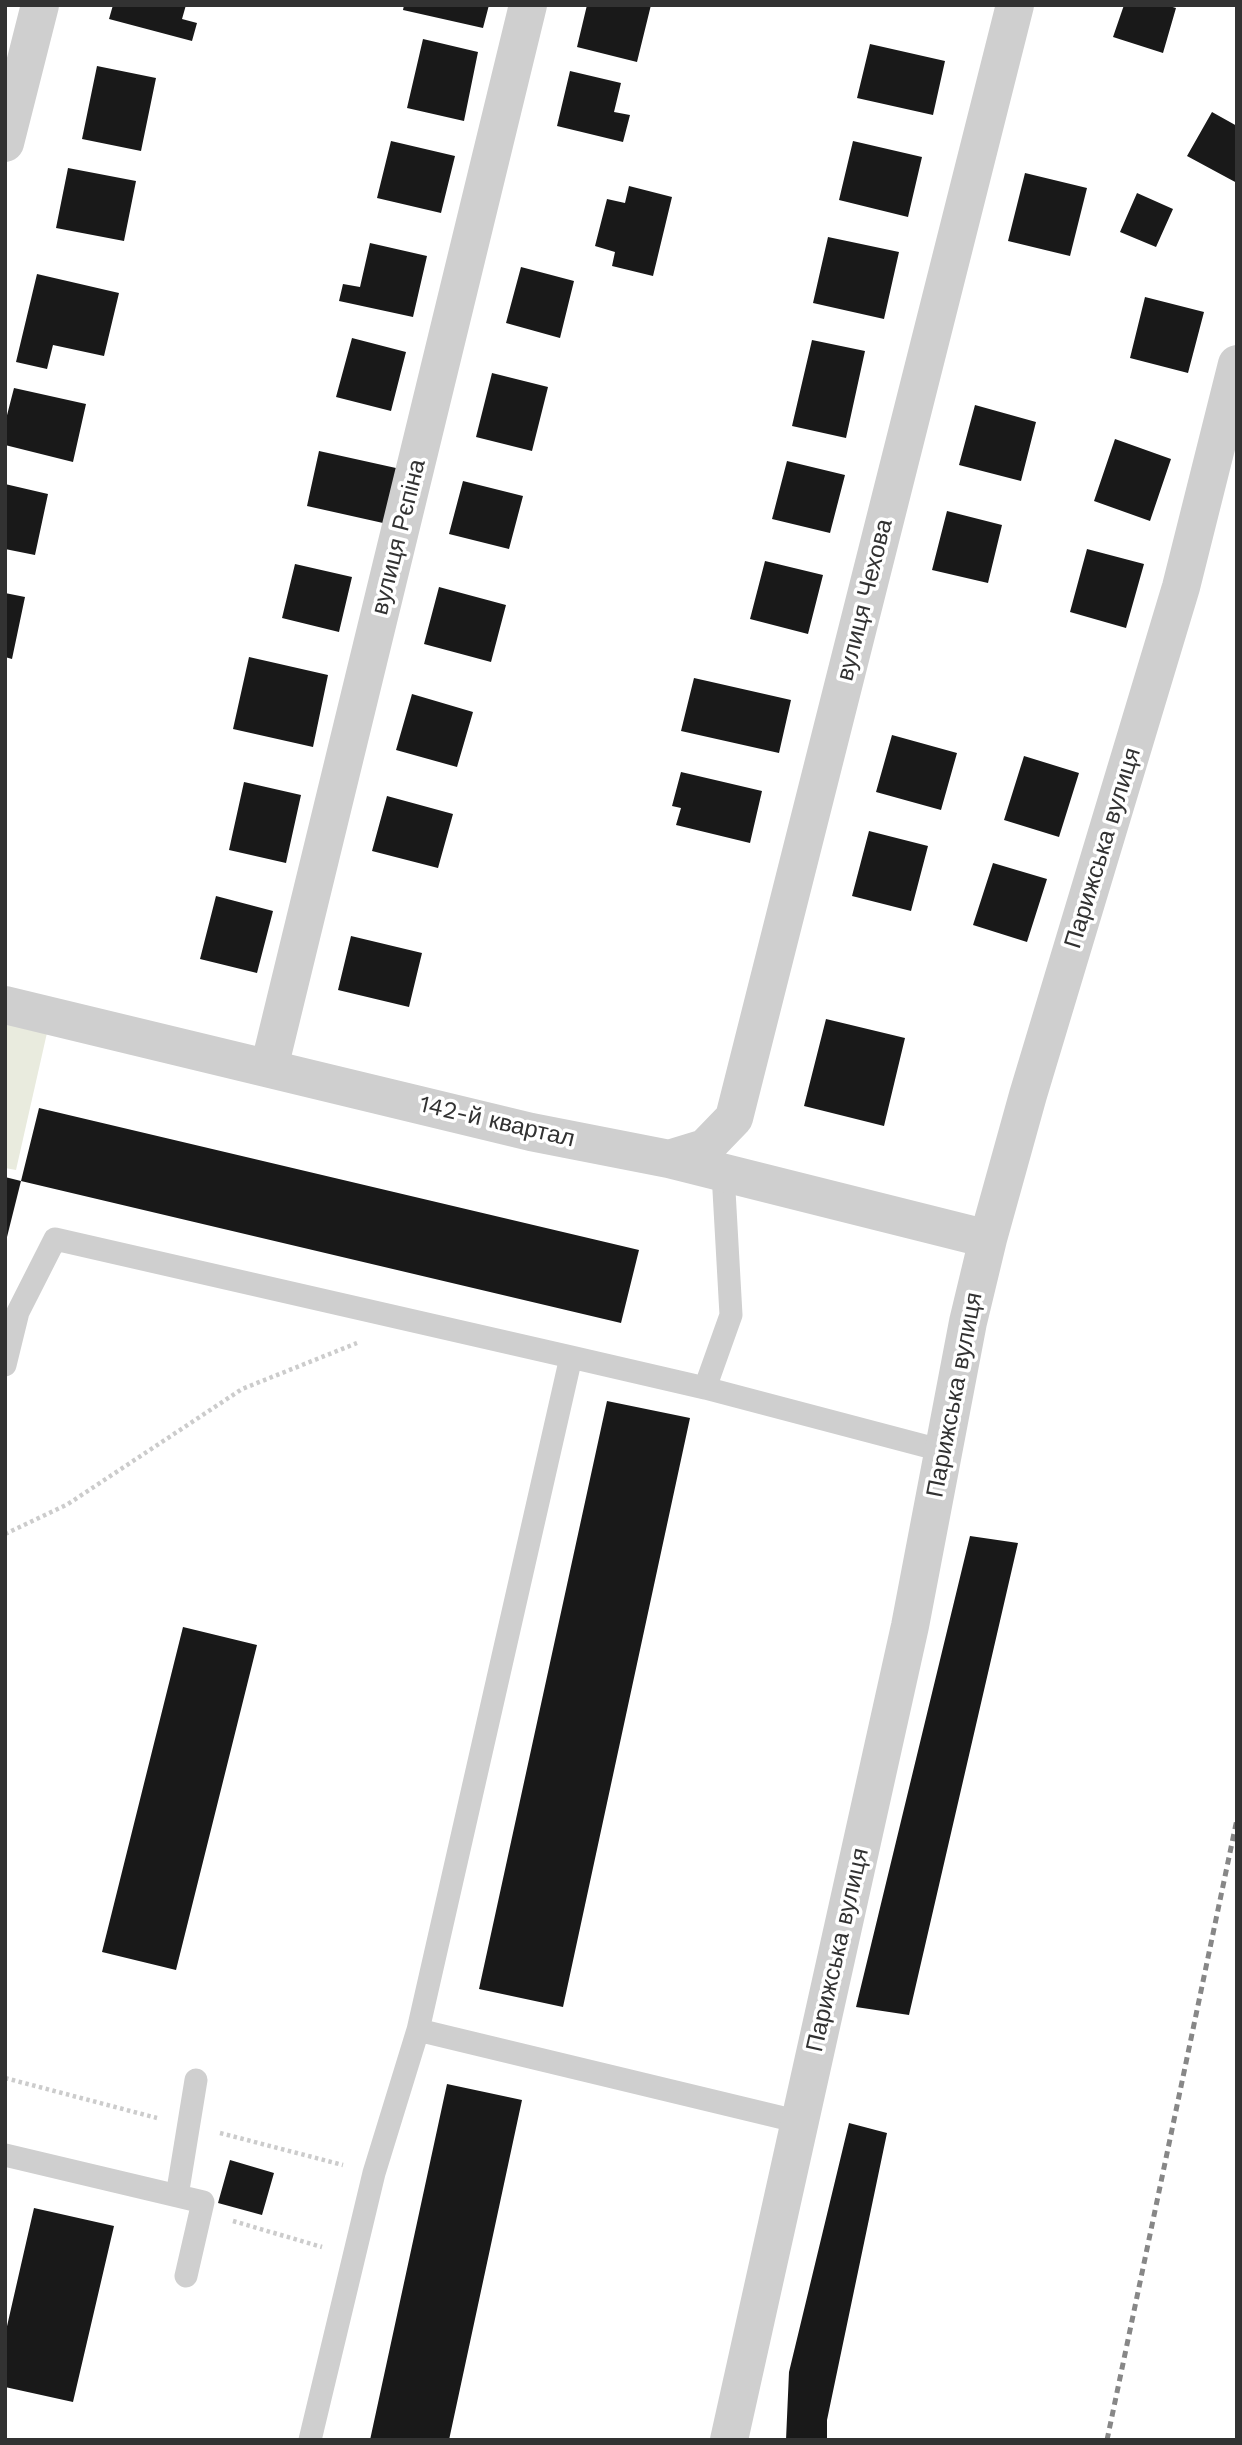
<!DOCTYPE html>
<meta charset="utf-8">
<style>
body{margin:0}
#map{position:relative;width:1242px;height:2445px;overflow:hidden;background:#fff;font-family:"Work Sans",sans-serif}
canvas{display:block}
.frame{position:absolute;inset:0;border:7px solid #323232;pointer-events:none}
</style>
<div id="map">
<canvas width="1242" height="2445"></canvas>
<div class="frame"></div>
</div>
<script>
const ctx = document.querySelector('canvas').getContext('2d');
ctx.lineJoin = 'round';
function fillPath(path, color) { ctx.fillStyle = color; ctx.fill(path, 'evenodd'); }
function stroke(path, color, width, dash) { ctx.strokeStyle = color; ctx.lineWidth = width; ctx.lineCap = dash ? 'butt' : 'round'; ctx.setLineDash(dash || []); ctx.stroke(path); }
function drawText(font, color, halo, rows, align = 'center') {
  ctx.font = font + ' "Work Sans",sans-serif'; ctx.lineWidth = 7; ctx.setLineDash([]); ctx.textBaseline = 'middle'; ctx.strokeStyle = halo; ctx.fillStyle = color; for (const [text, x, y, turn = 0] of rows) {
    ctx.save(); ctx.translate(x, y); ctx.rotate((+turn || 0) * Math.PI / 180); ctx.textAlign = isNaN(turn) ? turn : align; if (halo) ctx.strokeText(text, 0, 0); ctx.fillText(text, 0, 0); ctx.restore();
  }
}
const green = new Path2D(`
 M 5,1013 L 49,1024 L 16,1170 L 5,1168 Z`);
const building = new Path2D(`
 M 113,5 L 186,5 L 182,19 L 197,23 L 192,41 L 109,19 Z
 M 404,5 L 489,5 L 483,28 L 403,10 Z
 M 587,5 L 651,5 L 637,62 L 577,47 Z
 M 1124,5 L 1166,5 L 1176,8 L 1163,53 L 1113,37 Z
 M 423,39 L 478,52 L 464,121 L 407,108 Z
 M 870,44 L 945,61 L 933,115 L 857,98 Z
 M 97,66 L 156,78 L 141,151 L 82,139 Z
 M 570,71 L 621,83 L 614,112 L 630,115 L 623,142 L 557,126 Z
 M 1212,112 L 1237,126 L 1237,183 L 1187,156 Z
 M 391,141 L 455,156 L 441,213 L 377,198 Z
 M 853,141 L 922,157 L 908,217 L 839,200 Z
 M 68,168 L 136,181 L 124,241 L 56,228 Z
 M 1025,173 L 1087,188 L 1070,256 L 1008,241 Z
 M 629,186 L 672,197 L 653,276 L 612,266 L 615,252 L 595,246 L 607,199 L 625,203 Z
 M 1137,193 L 1173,209 L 1156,247 L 1120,232 Z
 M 828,237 L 899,252 L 884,319 L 813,303 Z
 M 370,243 L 427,256 L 413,317 L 339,301 L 343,284 L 360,287 Z
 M 521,267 L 574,281 L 560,338 L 506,323 Z
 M 37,274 L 119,293 L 104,356 L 53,345 L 47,369 L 16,362 Z
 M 1145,297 L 1204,312 L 1188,373 L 1130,358 Z
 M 352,338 L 406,352 L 391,411 L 336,397 Z
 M 812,340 L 865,351 L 846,438 L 792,426 Z
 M 492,373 L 548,387 L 532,451 L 476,437 Z
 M 14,388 L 86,404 L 73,462 L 5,445 L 5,423 Z
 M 975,405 L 1036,422 L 1021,481 L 959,465 Z
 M 1115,439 L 1171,459 L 1150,521 L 1094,501 Z
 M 319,451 L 405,470 L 392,525 L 307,506 Z
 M 787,461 L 845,475 L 830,533 L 772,519 Z
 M 463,481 L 523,496 L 509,549 L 449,534 Z
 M 5,484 L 48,494 L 35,555 L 5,549 Z
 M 947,511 L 1002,525 L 988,583 L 932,570 Z
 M 1087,549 L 1144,564 L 1126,628 L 1070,612 Z
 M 765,561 L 823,575 L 808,634 L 750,619 Z
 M 295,564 L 352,577 L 339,632 L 282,618 Z
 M 439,587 L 506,605 L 491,662 L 424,644 Z
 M 5,593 L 25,597 L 12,659 L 5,657 Z
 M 249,657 L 328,675 L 313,747 L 233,729 Z
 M 694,678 L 791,700 L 779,753 L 681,731 Z
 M 412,694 L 473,712 L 457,767 L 396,750 Z
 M 892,735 L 957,753 L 941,810 L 876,792 Z
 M 1024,756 L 1079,773 L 1059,837 L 1004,820 Z
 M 681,772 L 762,791 L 750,843 L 676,825 L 681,808 L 672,806 Z
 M 244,782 L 301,795 L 286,863 L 229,850 Z
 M 387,796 L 453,814 L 438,868 L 372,851 Z
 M 869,831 L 928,846 L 911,911 L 852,896 Z
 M 993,863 L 1047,879 L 1027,942 L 973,925 Z
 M 216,896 L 273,911 L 257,973 L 200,959 Z
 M 351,936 L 422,953 L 409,1007 L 338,990 Z
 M 826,1019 L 905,1038 L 884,1126 L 804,1106 Z
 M 39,1108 L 639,1250 L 621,1323 L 21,1181 Z
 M 5,1177 L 21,1181 L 6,1241 L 5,1241 Z
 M 607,1401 L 690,1418 L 563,2007 L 479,1989 Z
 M 970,1536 L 1018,1543 L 909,2015 L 856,2007 Z
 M 183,1627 L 257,1645 L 176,1970 L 102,1952 Z
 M 447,2084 L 522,2100 L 449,2440 L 370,2440 Z
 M 849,2123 L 887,2133 L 827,2420 L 827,2440 L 786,2440 L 789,2372 Z
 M 230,2160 L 274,2173 L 262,2215 L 218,2203 Z
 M 34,2208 L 114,2226 L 73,2402 L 5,2387 L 5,2335 Z`);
const path = new Path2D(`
 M 5,1534 L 68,1504 L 242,1389 L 357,1343
 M 5,2078 L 157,2118
 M 220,2133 L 343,2165
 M 233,2221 L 322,2247`);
const service = new Path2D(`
 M 5,1365 L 18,1312 L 55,1239 L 571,1357
 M 705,1388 L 944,1451
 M 418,2030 L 800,2122
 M 5,2155 L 203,2202 L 186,2276
 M 177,2196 L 196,2080
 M 310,2440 L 374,2173 L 418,2030 L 571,1357 L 705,1388 L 731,1315 L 723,1173`);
const minor = new Path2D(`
 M 5,1005 L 531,1132 L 669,1159 L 988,1239
 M 269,1068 L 528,5
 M 669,1159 L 705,1148 L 734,1118 L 1015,5
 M 729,2440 L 910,1626 L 968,1322 L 988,1239 L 1028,1095 L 1181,587 L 1237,364`);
const tertiary = new Path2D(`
 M 5,143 L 40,5`);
const rail = new Path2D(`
 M 1107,2440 L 1237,1819`);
const streetNames = [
 ["вулиця Рєпіна",399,537,-76],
 ["вулиця Чехова",865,600,-76],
 ["Парижська вулиця",1103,848,-73],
 ["142-й квартал",497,1122,13],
 ["Парижська вулиця",955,1395,-79],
 ["Парижська вулиця",838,1950,-77]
];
fillPath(green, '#e9ebde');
fillPath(building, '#191919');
stroke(path, '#ccc', 4.5, [3.5, 3.5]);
stroke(service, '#cfcfcf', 23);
stroke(minor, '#cfcfcf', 38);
stroke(tertiary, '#cfcfcf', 38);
stroke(rail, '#878787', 5, [7, 5]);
drawText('24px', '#323232', '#fff', streetNames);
</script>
